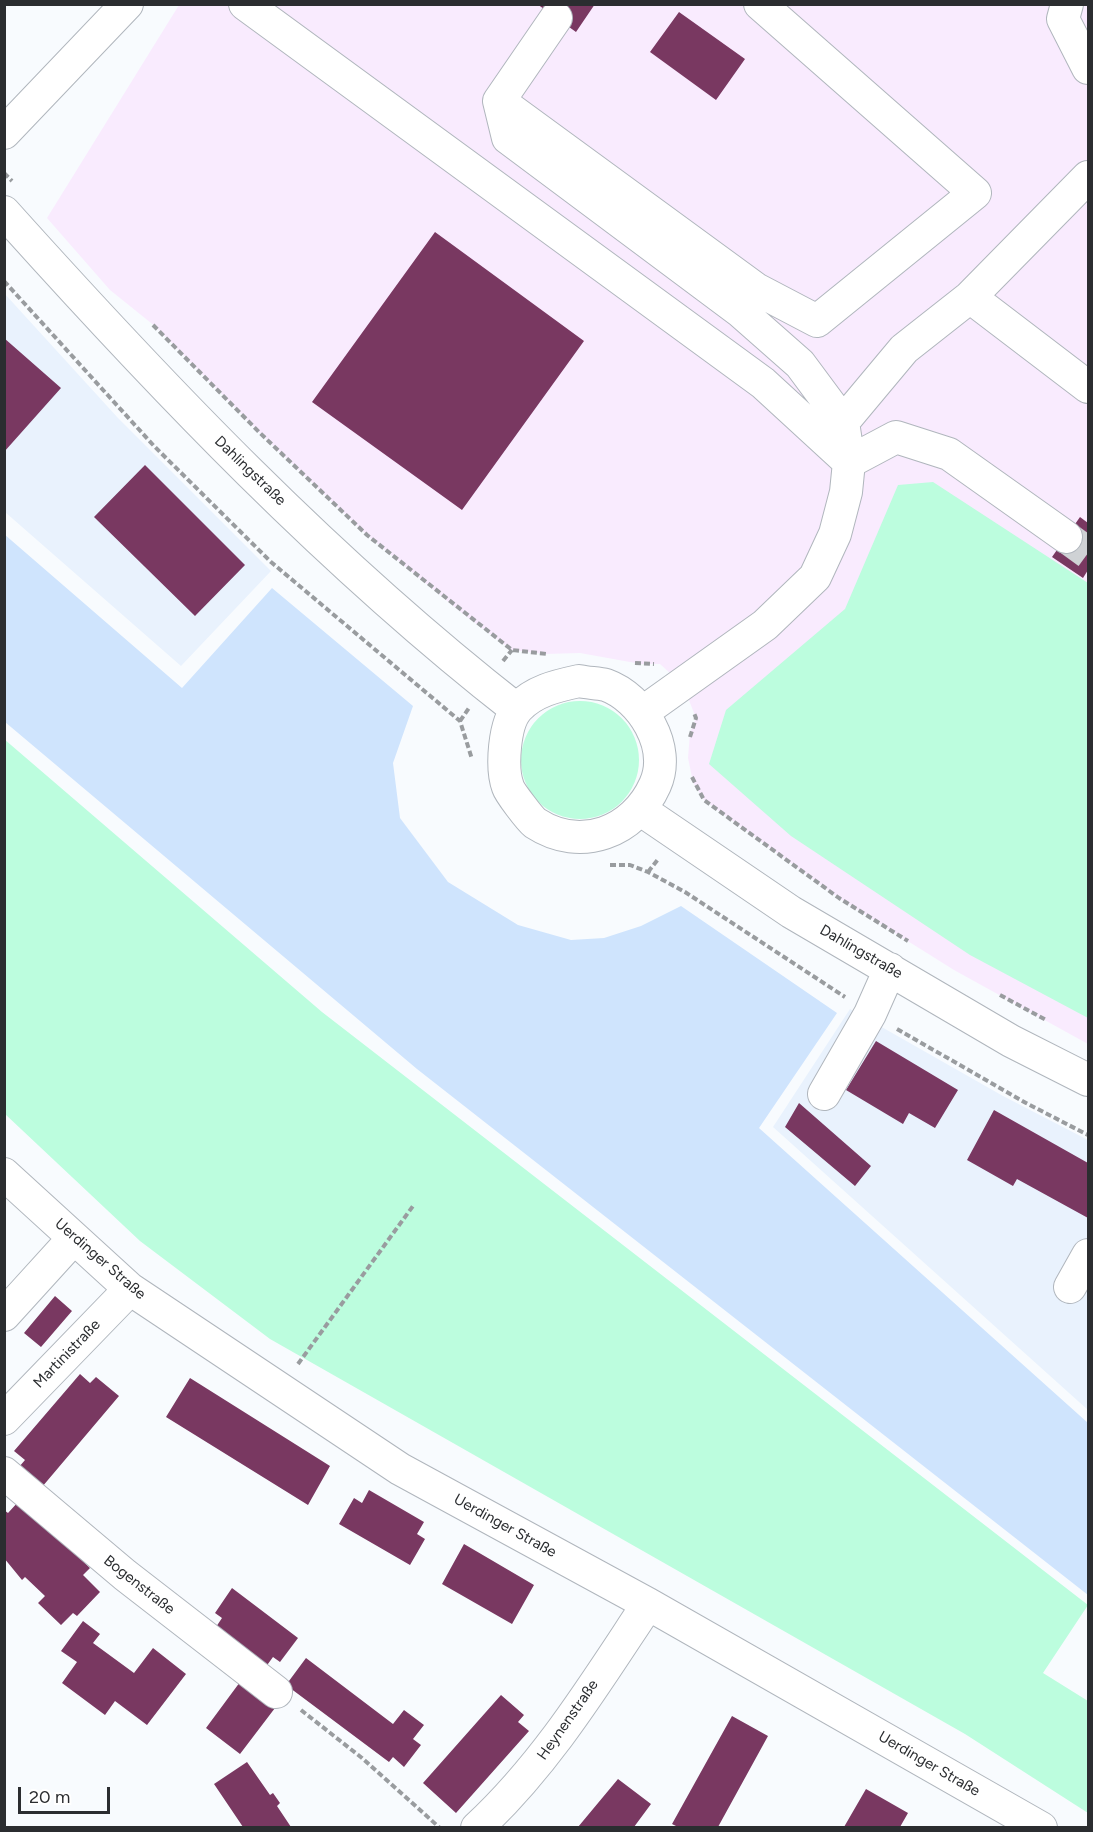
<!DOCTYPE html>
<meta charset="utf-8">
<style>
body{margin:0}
#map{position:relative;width:1093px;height:1832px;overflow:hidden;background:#f8fbfe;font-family:Figtree,sans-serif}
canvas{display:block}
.frame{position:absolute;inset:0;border:6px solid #2b2d30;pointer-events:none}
.scale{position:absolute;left:18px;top:1787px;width:92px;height:27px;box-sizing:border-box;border:3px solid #2b2d30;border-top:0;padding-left:8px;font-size:18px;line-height:21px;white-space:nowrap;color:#2b2d30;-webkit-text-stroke:4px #fff;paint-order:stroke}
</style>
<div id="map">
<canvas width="1093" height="1832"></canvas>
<div class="frame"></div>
<div class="scale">20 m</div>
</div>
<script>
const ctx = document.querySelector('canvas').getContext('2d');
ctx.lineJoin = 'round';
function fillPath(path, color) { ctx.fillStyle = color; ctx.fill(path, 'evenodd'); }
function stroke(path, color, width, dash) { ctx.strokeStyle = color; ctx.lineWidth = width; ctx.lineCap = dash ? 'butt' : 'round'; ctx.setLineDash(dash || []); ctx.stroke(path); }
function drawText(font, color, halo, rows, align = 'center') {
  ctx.font = font + ' Figtree,sans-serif'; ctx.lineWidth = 6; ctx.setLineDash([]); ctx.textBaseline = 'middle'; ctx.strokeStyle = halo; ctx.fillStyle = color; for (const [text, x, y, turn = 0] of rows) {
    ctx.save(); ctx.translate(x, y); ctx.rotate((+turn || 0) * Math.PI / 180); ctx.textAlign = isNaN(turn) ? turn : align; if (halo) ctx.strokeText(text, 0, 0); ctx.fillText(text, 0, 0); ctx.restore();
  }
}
const built = new Path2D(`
 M 4,293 L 118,418 L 271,571 L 181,666 L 5,512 Z
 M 850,1009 L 1003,1096 L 1088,1140 L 1088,1410 L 773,1127 Z`);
const industrial = new Path2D(`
 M 179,5 L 1088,5 L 1088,1044 L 954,970 L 839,898 L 704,800 L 693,782 L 688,758 L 690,733 L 696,718 L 683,685 L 660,664 L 641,664 L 580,653 L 545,654 L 512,650 L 463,614 L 367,535 L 260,433 L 156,327 L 110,290 L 47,218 Z`);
const green = new Path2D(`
 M 933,482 L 1088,583 L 1088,1018 L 970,955 L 791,836 L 709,764 L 726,710 L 845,609 L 898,485 Z
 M521 760a59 59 0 1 1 118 0a59 59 0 1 1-118 0Z
 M 4,739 L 322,1012 L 1088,1605 L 1043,1673 L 1088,1701 L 1088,1813 L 965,1734 L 270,1339 L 140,1241 L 5,1114 Z`);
const water = new Path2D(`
 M 4,534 L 182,688 L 272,588 L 413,706 L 393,763 L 400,818 L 448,882 L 518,925 L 571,940 L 604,938 L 641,926 L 681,906 L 837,1013 L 759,1128 L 1088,1423 L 1088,1595 L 417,1069 L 5,722 Z`);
const building = new Path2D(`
 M 537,4 L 595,4 L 576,32 Z
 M 679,12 L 745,59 L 716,100 L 650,52 Z
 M 435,232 L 584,341 L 462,510 L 312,402 Z
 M 4,338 L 61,388 L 4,452 Z
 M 145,465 L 245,565 L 195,616 L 94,517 Z
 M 1080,517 L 1088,523 L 1088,570 L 1083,578 L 1052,557 Z
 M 876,1041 L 958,1090 L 935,1128 L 909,1113 L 903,1124 L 846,1090 Z
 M 799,1103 L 871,1166 L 855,1186 L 785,1127 Z
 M 994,1110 L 1088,1163 L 1088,1218 L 1017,1179 L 1013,1186 L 967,1160 Z
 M 55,1296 L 72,1311 L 41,1347 L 24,1333 Z
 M 80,1374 L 90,1383 L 96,1377 L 119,1396 L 42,1487 L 19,1467 L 25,1460 L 14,1451 Z
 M 190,1378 L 330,1466 L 308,1505 L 166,1417 Z
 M 369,1490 L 424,1522 L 417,1534 L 425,1539 L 410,1565 L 339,1524 L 354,1498 L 362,1503 Z
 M 19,1501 L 90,1568 L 83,1575 L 100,1592 L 77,1616 L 73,1613 L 61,1625 L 38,1603 L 45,1596 L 25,1577 L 22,1580 L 4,1558 L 4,1510 L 8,1513 Z
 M 464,1544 L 534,1585 L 512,1624 L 442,1584 Z
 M 232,1588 L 298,1638 L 280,1662 L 273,1657 L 265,1668 L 214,1630 L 222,1618 L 215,1613 Z
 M 83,1621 L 100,1634 L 93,1643 L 134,1673 L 153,1648 L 186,1674 L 147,1725 L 115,1701 L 105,1715 L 62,1683 L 77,1662 L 61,1651 Z
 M 306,1658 L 393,1724 L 404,1710 L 424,1725 L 413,1739 L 421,1745 L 404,1767 L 393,1757 L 389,1762 L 286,1685 Z
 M 240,1682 L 275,1708 L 240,1754 L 206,1728 Z
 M 501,1695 L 524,1715 L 518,1722 L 529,1731 L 456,1813 L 423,1783 Z
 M 732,1716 L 768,1736 L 718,1827 L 678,1827 L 672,1824 Z
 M 247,1762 L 270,1795 L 273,1793 L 280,1803 L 277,1806 L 291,1827 L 243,1827 L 214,1784 Z
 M 618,1779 L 651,1804 L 634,1827 L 578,1827 Z
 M 866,1789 L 908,1813 L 900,1827 L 844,1827 Z`);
const minorTunnel = new Path2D(`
 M 1066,537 L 1088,553`);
const path = new Path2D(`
 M 4,173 L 12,181
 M 4,281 L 154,446 L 271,562 L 460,721 L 472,759
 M 153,325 L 260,433 L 367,535 L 512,650 L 547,654
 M 503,661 L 512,650
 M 635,663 L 654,664
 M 460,721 L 469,708
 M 690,737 L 696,718 L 694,713
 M 692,777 L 704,800 L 839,898 L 908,941
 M 610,865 L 630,865 L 648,872 L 685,892 L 845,997
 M 648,872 L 659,858
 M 1000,995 L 1046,1020
 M 897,1029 L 1026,1103 L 1088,1135
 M 298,1364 L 413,1206
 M 301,1710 L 362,1758 L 440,1828`);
const minor = new Path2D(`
 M 245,4 L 763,383 L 849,462 L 846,492 L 835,534 L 815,577 L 765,625 L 643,712
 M 1067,4 L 1063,19 L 1088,68
 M 556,18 L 499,101 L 508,138 L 741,312 L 800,364 L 843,422 L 849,462 L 896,437 L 949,454 L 1066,537
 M 499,101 L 756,289 L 817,321 L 975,193 L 760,4
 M 4,133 L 127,4
 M 4,212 C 163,389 329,563 516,709
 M 970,297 L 1088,387
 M 843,422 L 904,349 L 970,297 L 1088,177
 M 579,681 C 587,683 598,683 606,685 C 642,698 672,747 655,785 C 634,832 581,853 535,823 C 530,819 510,793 508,787 C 501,768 504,723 518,708 C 534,691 556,686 579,681 Z
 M 641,810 L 791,912 L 1011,1041 L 1088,1080
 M 824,1094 L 870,1014 L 890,969
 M 4,1174 L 130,1289 L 400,1469 L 648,1604 L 1041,1828
 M 1070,1287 L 1088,1255
 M 4,1315 L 74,1238
 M 4,1419 L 130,1289
 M 4,1473 L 125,1575 L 276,1692
 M 477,1828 C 547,1763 596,1682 648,1604`);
const streetNames = [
 ["Dahlingstraße",250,471,44],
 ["Dahlingstraße",861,952,30],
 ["Uerdinger Straße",100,1259,41],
 ["Martinistraße",67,1354,-46],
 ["Uerdinger Straße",505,1526,29],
 ["Bogenstraße",139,1585,38],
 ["Heynenstraße",568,1720,-55],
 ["Uerdinger Straße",929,1764,30]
];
fillPath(built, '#e9f2fd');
fillPath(industrial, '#f9ebfe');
fillPath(green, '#bcfdde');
fillPath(water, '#cfe4fd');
fillPath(building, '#793861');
stroke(minorTunnel, '#cfd2d5', 32, [32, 16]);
stroke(minor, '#b0b6bd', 34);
stroke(path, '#999c9f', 4, [6, 3]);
stroke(minor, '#fff', 32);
drawText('15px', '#2b2d30', '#fff', streetNames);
</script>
